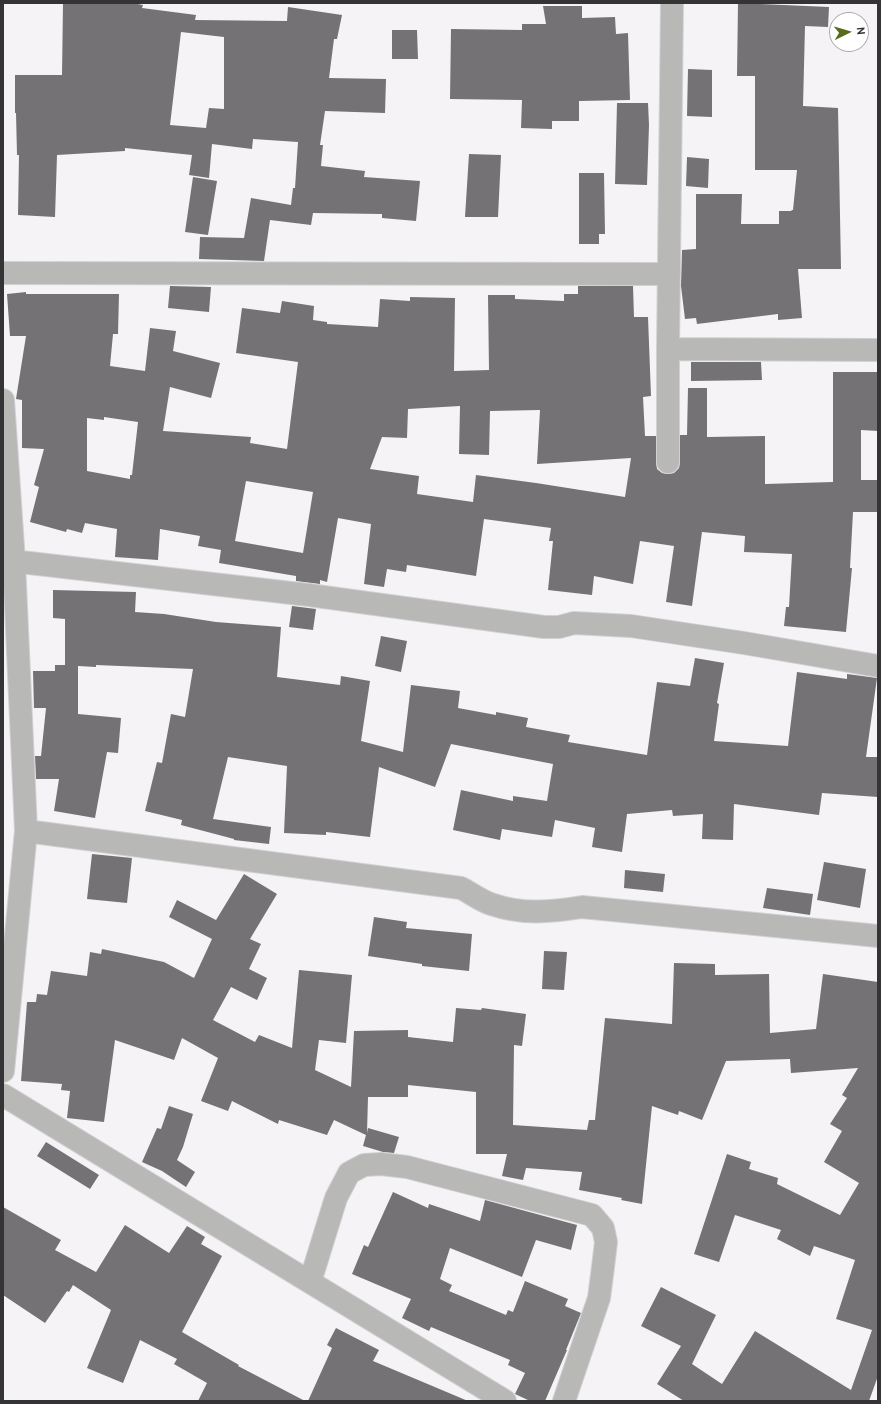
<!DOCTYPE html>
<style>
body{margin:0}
#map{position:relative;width:881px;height:1404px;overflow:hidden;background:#f5f3f6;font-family:Overpass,sans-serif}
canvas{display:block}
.frame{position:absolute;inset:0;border:4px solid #343335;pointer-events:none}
.north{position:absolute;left:829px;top:12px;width:40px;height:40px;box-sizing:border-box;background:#fff;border:1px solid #aeadae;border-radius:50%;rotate:85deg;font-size:11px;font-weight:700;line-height:16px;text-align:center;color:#343335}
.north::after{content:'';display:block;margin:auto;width:14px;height:18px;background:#596c19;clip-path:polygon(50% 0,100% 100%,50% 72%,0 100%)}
</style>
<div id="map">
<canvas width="881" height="1404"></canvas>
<div class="frame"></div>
<div class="north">N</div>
</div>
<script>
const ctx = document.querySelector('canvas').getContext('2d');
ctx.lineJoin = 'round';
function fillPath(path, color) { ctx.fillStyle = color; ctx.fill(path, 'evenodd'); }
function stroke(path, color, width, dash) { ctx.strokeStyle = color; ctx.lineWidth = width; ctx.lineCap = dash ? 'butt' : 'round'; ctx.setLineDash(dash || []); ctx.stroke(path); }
const building = new Path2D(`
 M 63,3 L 132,3 L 143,5 L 142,8 L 196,15 L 195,20 L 287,21 L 288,7 L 342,15 L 337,39 L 334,39 L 329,78 L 386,79 L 385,113 L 325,111 L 320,145 L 323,145 L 321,166 L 365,171 L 364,177 L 420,181 L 416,221 L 382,218 L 382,214 L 313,213 L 311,225 L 270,220 L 264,261 L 199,259 L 200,237 L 244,238 L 251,198 L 291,205 L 293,188 L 295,188 L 298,142 L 253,139 L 252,149 L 212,144 L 209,178 L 189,175 L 192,155 L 125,148 L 125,151 L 57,155 L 55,217 L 18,215 L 19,155 L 17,155 L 16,113 L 15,113 L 15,75 L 62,75 ZM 181,32 L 224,37 L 224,109 L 209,108 L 206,128 L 170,125 Z
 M 738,3 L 829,7 L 828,27 L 805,26 L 803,106 L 838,108 L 841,269 L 798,269 L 802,318 L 778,320 L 778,314 L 697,324 L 696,318 L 685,319 L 681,286 L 682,250 L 696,249 L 696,194 L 742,194 L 741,224 L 779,224 L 779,211 L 791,211 L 792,210 L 793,210 L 797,170 L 755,170 L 755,76 L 737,76 Z
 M 543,6 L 582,6 L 582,18 L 615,17 L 616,34 L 628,33 L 630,100 L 579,101 L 579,121 L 552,121 L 552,129 L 521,128 L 522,100 L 450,99 L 451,29 L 522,30 L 522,24 L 546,24 Z
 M 392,30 L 417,30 L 418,59 L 392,59 Z
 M 688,69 L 712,70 L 712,117 L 687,116 Z
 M 617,103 L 648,103 L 649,125 L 647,185 L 615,184 Z
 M 469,154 L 501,155 L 498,217 L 465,217 Z
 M 687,157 L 709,159 L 708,188 L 686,186 Z
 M 579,173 L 604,173 L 605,234 L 599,234 L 599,244 L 579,244 Z
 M 193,177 L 217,181 L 208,235 L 185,232 Z
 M 170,286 L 211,287 L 209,312 L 168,308 Z
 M 578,286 L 633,286 L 634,317 L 648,317 L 651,396 L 643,397 L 645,436 L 656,436 L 656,462 L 657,469 L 662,473 L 668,474 L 674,473 L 679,468 L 680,462 L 680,435 L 687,435 L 688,388 L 707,388 L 707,437 L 765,436 L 765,484 L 833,482 L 833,372 L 878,372 L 878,431 L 861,430 L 861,480 L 878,480 L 878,512 L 853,512 L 850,568 L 852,568 L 846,632 L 784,626 L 786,607 L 789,607 L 792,554 L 744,552 L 745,536 L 702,532 L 692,606 L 666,602 L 674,546 L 640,541 L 633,584 L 594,576 L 592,595 L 548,590 L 553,541 L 549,541 L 551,528 L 484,519 L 476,576 L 407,565 L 406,572 L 387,569 L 384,587 L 364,584 L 371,524 L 338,518 L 327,582 L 320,580 L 320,584 L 296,581 L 296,576 L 219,563 L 221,550 L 198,546 L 200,536 L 160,529 L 158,560 L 115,557 L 117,529 L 85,523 L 82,533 L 67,529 L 66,532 L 30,522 L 39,487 L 34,485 L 44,449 L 22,448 L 22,400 L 16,399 L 26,336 L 10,336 L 7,294 L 26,292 L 26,294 L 119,294 L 118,334 L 113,334 L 110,366 L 145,371 L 150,328 L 176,331 L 173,351 L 220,363 L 211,398 L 170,387 L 163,431 L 251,437 L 250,443 L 287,449 L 298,362 L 236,353 L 242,308 L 280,313 L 282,301 L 314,306 L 313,320 L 327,322 L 327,324 L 378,327 L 380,299 L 410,301 L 410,297 L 455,298 L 454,371 L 489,370 L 488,295 L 515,295 L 515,299 L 564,301 L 564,294 L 578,294 ZM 460,406 L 459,454 L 489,455 L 490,411 L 540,410 L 537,464 L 631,458 L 625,497 L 536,483 L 476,475 L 473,502 L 417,494 L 419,476 L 370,469 L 382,437 L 407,438 L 408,409 ZM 104,417 L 138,422 L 132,475 L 130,475 L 130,479 L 87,471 L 87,418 L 104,420 ZM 246,481 L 313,492 L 303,553 L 235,541 Z
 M 691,362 L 761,362 L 762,380 L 691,381 Z
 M 53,590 L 136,592 L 135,612 L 164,614 L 216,622 L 281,627 L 277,677 L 340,685 L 341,676 L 370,681 L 361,741 L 403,752 L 411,685 L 460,691 L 458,708 L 496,715 L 496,712 L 528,718 L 526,727 L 570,735 L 568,742 L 647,755 L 657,682 L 690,686 L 695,658 L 724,663 L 717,703 L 719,704 L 714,741 L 788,746 L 797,672 L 847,679 L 847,674 L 877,678 L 866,757 L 878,757 L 878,797 L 822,793 L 819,815 L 734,804 L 733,840 L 702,839 L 703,814 L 673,816 L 672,810 L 627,814 L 622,852 L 592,847 L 595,828 L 555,820 L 552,837 L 502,829 L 500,840 L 453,830 L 461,790 L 513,801 L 513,796 L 547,801 L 553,764 L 451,744 L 435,787 L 379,767 L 370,837 L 326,832 L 326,835 L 284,833 L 287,766 L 228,757 L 213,819 L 271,827 L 269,844 L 234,840 L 234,839 L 181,825 L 182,820 L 145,811 L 157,762 L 162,763 L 171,714 L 185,717 L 193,669 L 96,665 L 96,667 L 78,666 L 78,714 L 121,718 L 118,753 L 107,752 L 95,818 L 54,811 L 59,779 L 36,779 L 35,756 L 41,756 L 46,708 L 34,708 L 33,671 L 55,671 L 55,665 L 65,665 L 65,619 L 53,618 Z
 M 292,606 L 316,609 L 313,630 L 289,627 Z
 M 381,636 L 407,641 L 401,672 L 375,666 Z
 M 92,854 L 132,858 L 127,903 L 87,899 Z
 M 824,862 L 866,869 L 860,908 L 817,900 Z
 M 625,870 L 665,874 L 663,892 L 624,888 Z
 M 244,874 L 277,894 L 250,939 L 261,944 L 249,969 L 267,978 L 257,1000 L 231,987 L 213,1020 L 255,1042 L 259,1035 L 292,1048 L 299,970 L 352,975 L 346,1043 L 319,1040 L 315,1070 L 351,1087 L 354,1031 L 408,1030 L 408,1037 L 453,1042 L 456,1008 L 481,1010 L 482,1008 L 526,1014 L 522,1046 L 514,1045 L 513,1125 L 587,1130 L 589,1120 L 595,1120 L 605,1018 L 672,1024 L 674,963 L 715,964 L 715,975 L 769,974 L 770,1033 L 816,1029 L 823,974 L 878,982 L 878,1376 L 869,1401 L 684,1401 L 657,1384 L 681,1346 L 641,1326 L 661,1287 L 716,1315 L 692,1364 L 722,1384 L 755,1331 L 851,1390 L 872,1330 L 836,1319 L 855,1260 L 814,1246 L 810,1256 L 777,1239 L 781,1230 L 735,1215 L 719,1262 L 694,1254 L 727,1154 L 751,1162 L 749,1169 L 778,1178 L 777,1184 L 840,1215 L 859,1183 L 824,1162 L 842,1131 L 830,1124 L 847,1098 L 842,1095 L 858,1068 L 791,1073 L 790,1059 L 726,1061 L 702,1120 L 679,1111 L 678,1115 L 652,1106 L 642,1204 L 621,1200 L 622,1198 L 579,1190 L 582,1172 L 526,1168 L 523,1180 L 502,1176 L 507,1154 L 476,1154 L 476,1092 L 408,1085 L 408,1097 L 368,1097 L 367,1133 L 368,1128 L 399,1137 L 394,1153 L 383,1152 L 363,1146 L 366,1135 L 334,1120 L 327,1135 L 279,1120 L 278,1124 L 232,1101 L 228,1111 L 201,1101 L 218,1058 L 182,1038 L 174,1060 L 115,1040 L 104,1122 L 67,1118 L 70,1091 L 61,1090 L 62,1084 L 21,1081 L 27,1002 L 36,1002 L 37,994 L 47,995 L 51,971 L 87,976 L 90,952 L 101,954 L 102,949 L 164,962 L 194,978 L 212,939 L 169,917 L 177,900 L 216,920 Z
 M 767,888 L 813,894 L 810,915 L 763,908 Z
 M 374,917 L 407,922 L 406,928 L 472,934 L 469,971 L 422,966 L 422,964 L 368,956 Z
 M 544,951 L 567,952 L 564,990 L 542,989 Z
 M 169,1106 L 193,1114 L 183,1147 L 177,1160 L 195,1172 L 186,1187 L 162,1171 L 142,1162 L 157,1128 L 161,1129 Z
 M 46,1142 L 99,1175 L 90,1189 L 37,1156 Z
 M 393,1192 L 428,1208 L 429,1204 L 480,1221 L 485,1200 L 577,1225 L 571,1250 L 536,1240 L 522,1277 L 450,1248 L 440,1279 L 452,1285 L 449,1291 L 506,1315 L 508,1310 L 513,1312 L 525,1281 L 568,1299 L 565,1306 L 581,1313 L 566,1350 L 567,1350 L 545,1401 L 530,1401 L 515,1394 L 525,1373 L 508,1365 L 510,1360 L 431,1327 L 429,1331 L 402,1318 L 411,1299 L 352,1274 L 364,1245 L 368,1247 Z
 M 3,1207 L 61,1240 L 55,1250 L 96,1272 L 125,1225 L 169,1253 L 187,1226 L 205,1237 L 201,1244 L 222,1256 L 182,1332 L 239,1365 L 238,1366 L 305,1401 L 198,1401 L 207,1383 L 174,1364 L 177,1359 L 140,1340 L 123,1383 L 87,1368 L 111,1310 L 73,1285 L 69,1292 L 67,1291 L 45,1323 L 3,1295 Z
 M 336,1328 L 379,1350 L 373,1361 L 468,1401 L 308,1401 L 332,1348 L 327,1345 Z`);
const minor = new Path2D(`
 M 3,273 L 669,274
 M 668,349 L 878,350
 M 3,400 L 14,562 L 26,831 L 3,1071
 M 668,462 L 668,349 L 672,3
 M 3,560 L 309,595 L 544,627 L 559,627 L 574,623 L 631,626 L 744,643 L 878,666
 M 26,831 L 461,888 C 471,893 481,901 491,904 C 522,915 551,912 582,907 L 878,936
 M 3,1095 L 505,1401
 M 310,1282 L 336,1198 L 349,1173 L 364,1165 L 381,1164 L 407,1167 L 592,1215 L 603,1228 L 606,1242 L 603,1267 L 599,1298 L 564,1401`);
fillPath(building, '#747275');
stroke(minor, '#d2d0d3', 24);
stroke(minor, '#b8b8b6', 22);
</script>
